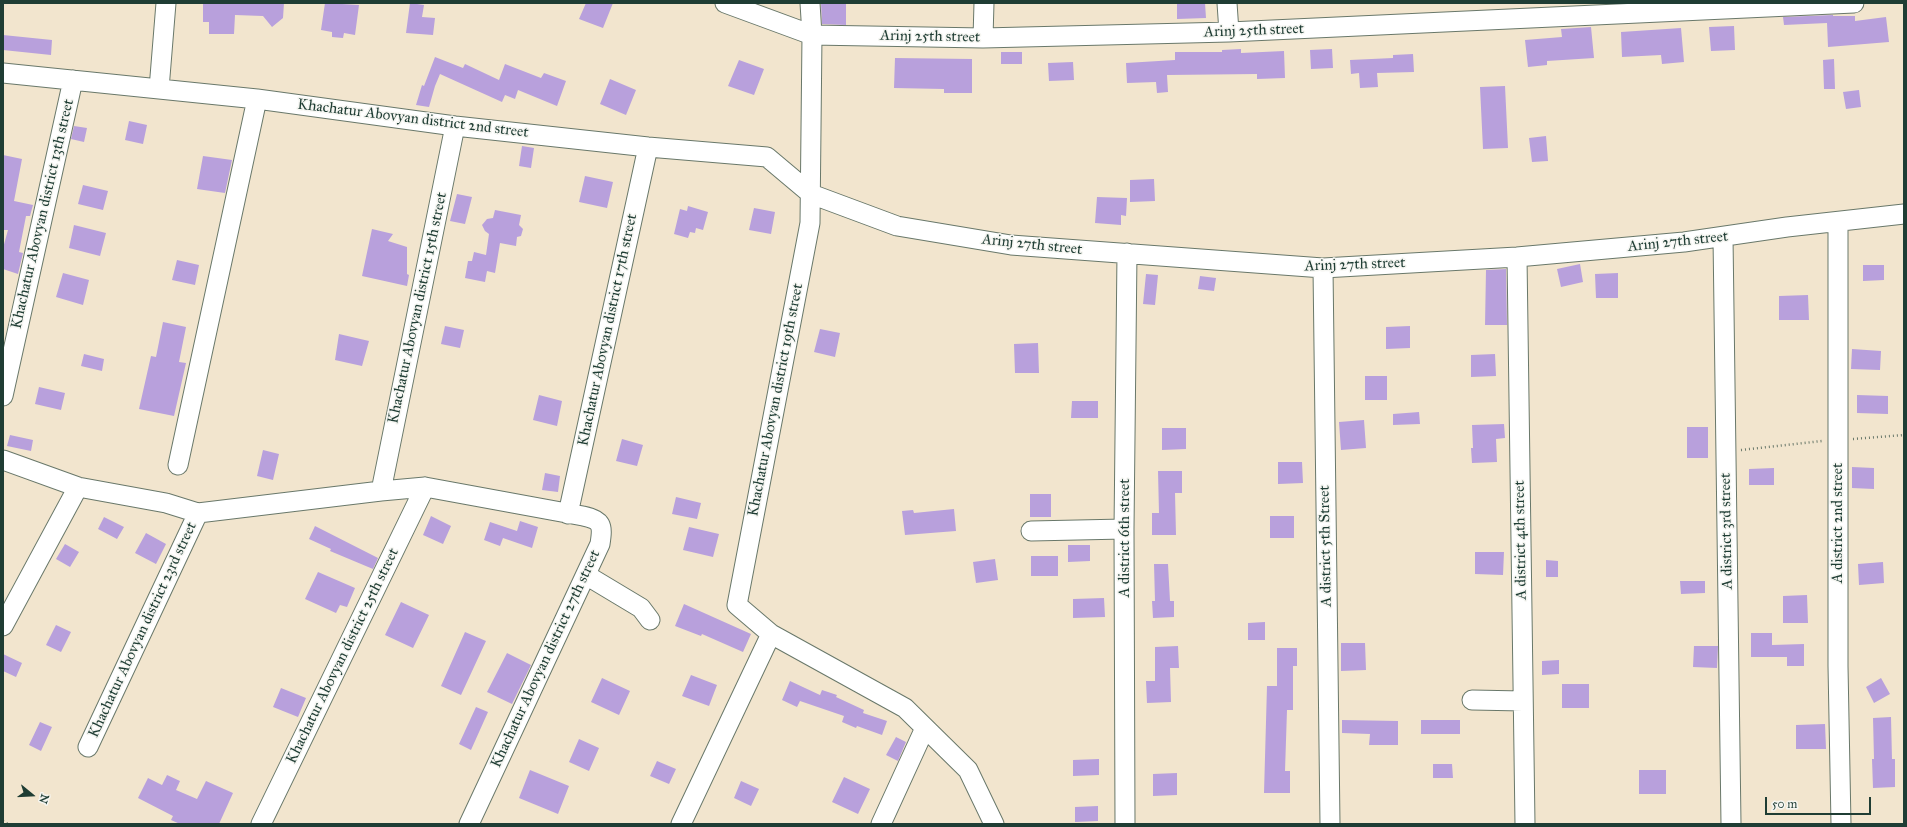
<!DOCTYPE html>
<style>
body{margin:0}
#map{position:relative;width:1907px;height:827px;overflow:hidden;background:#f2e5ce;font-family:"IM FELL Great Primer",serif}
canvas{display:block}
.frame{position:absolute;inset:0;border:4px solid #1f3d34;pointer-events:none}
.north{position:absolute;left:12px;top:775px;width:40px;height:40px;-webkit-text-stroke:3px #f6f6f2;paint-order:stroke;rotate:108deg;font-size:11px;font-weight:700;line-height:16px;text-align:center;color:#1f3d34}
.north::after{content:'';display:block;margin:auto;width:14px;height:18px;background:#1f3d34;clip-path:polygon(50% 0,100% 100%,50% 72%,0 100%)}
.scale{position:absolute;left:1765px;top:797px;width:106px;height:18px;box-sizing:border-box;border:2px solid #1f3d34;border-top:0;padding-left:5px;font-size:12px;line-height:14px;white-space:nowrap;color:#1f3d34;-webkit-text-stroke:3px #f6f6f2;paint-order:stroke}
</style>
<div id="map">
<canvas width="1907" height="827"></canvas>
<div class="frame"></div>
<div class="north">N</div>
<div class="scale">50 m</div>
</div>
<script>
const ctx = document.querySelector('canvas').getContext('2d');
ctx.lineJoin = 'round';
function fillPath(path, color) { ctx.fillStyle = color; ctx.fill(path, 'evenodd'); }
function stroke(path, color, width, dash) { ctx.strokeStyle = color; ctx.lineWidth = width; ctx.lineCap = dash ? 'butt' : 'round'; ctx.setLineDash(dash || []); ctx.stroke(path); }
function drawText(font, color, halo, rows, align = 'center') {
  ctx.font = font + ' "IM FELL Great Primer",serif'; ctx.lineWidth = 3; ctx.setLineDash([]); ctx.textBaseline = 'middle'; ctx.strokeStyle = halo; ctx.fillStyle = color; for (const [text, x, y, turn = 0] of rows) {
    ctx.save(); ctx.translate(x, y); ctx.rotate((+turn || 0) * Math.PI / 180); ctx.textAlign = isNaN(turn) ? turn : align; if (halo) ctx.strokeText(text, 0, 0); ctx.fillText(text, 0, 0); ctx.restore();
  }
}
const building = new Path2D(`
 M 203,3 L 284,3 L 283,18 L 272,27 L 263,16 L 235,15 L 234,34 L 209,34 L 209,22 L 203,22 Z
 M 325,3 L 359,5 L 355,35 L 344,33 L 343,38 L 332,37 L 332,32 L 321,30 Z
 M 410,3 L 424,5 L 422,17 L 435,18 L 433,35 L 406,33 Z
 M 586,3 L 613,3 L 603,28 L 579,19 Z
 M 821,3 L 846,3 L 846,25 L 822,24 Z
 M 1177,3 L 1205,3 L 1206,18 L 1177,19 Z
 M 1833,15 L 1833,16 L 1855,16 L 1855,21 L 1886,17 L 1889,42 L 1828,47 L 1827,23 L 1784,25 L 1783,17 Z
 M 1734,26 L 1735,50 L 1711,51 L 1709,27 Z
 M 1591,27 L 1594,58 L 1547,61 L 1547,65 L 1528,67 L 1525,40 L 1562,37 L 1561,29 Z
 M 1681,28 L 1684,62 L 1662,64 L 1661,55 L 1622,57 L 1621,32 Z
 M 3,35 L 52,40 L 51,55 L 3,50 Z
 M 1241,49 L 1241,53 L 1284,51 L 1285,78 L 1257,79 L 1257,74 L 1167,75 L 1168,92 L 1157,93 L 1156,82 L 1127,83 L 1126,63 L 1175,60 L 1175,52 L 1222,52 L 1222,50 Z
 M 1332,49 L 1333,68 L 1311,69 L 1310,50 Z
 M 1001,52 L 1022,52 L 1022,64 L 1001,64 Z
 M 1413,54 L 1414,72 L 1377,73 L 1378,87 L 1360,88 L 1359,73 L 1351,74 L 1350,60 L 1393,58 L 1393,55 Z
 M 435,57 L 463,68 L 465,64 L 499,80 L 505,64 L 541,78 L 544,73 L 566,81 L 557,106 L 518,90 L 515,99 L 505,95 L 502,102 L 440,74 L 435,86 L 429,107 L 416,105 L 422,85 L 424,86 Z
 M 895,58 L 972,59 L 972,93 L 944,93 L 944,89 L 894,88 Z
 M 1834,59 L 1835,89 L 1824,89 L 1823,60 Z
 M 739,60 L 764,69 L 754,95 L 728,86 Z
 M 1073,62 L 1074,80 L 1049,81 L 1048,63 Z
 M 610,79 L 636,90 L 626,115 L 600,104 Z
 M 1505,86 L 1508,148 L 1483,149 L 1480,87 Z
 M 1859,90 L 1861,107 L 1846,109 L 1843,92 Z
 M 129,121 L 147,125 L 143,144 L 125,140 Z
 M 74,126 L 87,128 L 84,142 L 71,139 Z
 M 1546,136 L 1548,161 L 1532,162 L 1529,138 Z
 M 522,146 L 534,148 L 531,168 L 519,166 Z
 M 3,155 L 22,159 L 14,201 L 33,205 L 30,216 L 26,216 L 19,252 L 23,253 L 18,274 L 3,269 L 3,248 L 8,230 L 3,230 Z
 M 203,156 L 232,160 L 225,193 L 197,189 Z
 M 585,176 L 613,182 L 607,208 L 579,202 Z
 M 1154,179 L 1155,201 L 1130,202 L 1130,180 Z
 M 83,185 L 108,191 L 103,210 L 78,204 Z
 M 457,194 L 472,197 L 465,224 L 450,221 Z
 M 1097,197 L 1127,198 L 1126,216 L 1121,215 L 1121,225 L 1095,223 Z
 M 688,206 L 708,212 L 703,230 L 696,228 L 695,233 L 690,232 L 688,238 L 674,234 L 680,209 L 687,211 Z
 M 754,208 L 775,212 L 771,234 L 749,230 Z
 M 495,210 L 521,215 L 519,225 L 523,229 L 521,236 L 517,237 L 516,246 L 500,243 L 495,273 L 487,271 L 485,282 L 465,278 L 468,261 L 472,261 L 474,252 L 486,255 L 489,234 L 485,231 L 482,225 L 487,219 L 493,218 Z
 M 74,225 L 106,233 L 100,256 L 69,248 Z
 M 372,229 L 393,234 L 388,241 L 407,247 L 407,274 L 409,275 L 407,286 L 362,276 Z
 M 177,260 L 199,265 L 195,285 L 172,280 Z
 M 1580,264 L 1583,282 L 1561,287 L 1557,269 Z
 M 1863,265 L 1884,265 L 1884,280 L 1863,281 Z
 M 1506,269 L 1507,325 L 1485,325 L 1486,270 Z
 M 63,273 L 89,280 L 83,305 L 56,297 Z
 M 1618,273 L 1618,298 L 1596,298 L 1595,274 Z
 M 1146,274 L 1158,275 L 1155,305 L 1143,304 Z
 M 1200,276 L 1216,278 L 1214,291 L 1198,289 Z
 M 1808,295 L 1809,320 L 1779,320 L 1779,296 Z
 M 163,322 L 186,327 L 179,362 L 186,363 L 174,416 L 139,409 L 151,356 L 156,357 Z
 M 445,326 L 464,330 L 460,348 L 441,344 Z
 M 1410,326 L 1410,348 L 1386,349 L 1386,327 Z
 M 820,329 L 840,333 L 835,357 L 814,352 Z
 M 339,334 L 369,341 L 362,366 L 335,360 Z
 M 1038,343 L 1039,373 L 1015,373 L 1014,344 Z
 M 1852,349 L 1881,351 L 1880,370 L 1851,369 Z
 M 84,354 L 104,359 L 102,371 L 81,366 Z
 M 1495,354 L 1496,376 L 1471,377 L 1471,355 Z
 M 1365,376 L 1387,376 L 1387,400 L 1365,400 Z
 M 39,387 L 65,393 L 61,410 L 35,404 Z
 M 539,395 L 562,401 L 557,426 L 533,420 Z
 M 1857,395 L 1888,396 L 1888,414 L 1857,413 Z
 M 1072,401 L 1098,401 L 1098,418 L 1071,418 Z
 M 1419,412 L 1420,424 L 1393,425 L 1393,414 Z
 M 1364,420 L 1366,448 L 1341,450 L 1339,422 Z
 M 1504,424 L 1505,438 L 1496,439 L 1497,462 L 1472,463 L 1471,448 L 1473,448 L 1472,425 Z
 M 1687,427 L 1708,427 L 1708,458 L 1687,458 Z
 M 1162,428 L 1186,428 L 1186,449 L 1162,450 Z
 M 10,435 L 33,440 L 31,451 L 7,446 Z
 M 622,439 L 643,445 L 637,466 L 616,461 Z
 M 263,450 L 279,454 L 273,480 L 257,476 Z
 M 1278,462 L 1302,462 L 1303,483 L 1278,484 Z
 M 1852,467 L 1874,468 L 1874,489 L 1852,488 Z
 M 1774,468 L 1774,485 L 1749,485 L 1749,469 Z
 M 1158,471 L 1182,471 L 1182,493 L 1175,493 L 1176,535 L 1152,535 L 1152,513 L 1159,513 Z
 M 545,473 L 560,476 L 558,492 L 542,490 Z
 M 1030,494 L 1051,494 L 1051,517 L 1030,517 Z
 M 676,497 L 701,503 L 697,519 L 672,514 Z
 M 954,509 L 956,531 L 905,535 L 902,511 L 913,510 L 914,513 Z
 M 431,516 L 451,526 L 443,544 L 423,535 Z
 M 1270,516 L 1294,516 L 1294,538 L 1270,538 Z
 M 104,517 L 124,527 L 117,539 L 98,529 Z
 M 520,521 L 538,527 L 532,548 L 503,538 L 500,546 L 484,540 L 490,522 L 517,531 Z
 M 315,526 L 378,558 L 373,569 L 330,551 L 331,549 L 309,539 Z
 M 689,527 L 719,534 L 713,557 L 683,550 Z
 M 146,533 L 166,544 L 156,564 L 135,553 Z
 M 65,544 L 79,552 L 70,567 L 56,559 Z
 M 1068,545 L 1090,545 L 1090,561 L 1068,562 Z
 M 1475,552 L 1504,552 L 1503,575 L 1475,574 Z
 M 1031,556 L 1058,556 L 1058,576 L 1031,576 Z
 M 995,559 L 998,580 L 976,583 L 973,562 Z
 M 1546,560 L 1558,561 L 1558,577 L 1546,577 Z
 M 1883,562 L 1884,583 L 1859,585 L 1858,564 Z
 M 1154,564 L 1168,564 L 1170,601 L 1174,601 L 1174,617 L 1153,618 L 1152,601 L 1155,601 Z
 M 318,572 L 355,588 L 347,607 L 340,605 L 336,613 L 305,599 Z
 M 1680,581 L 1705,581 L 1705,593 L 1681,594 Z
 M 1807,595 L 1808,623 L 1783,623 L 1783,596 Z
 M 1104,598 L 1105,617 L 1073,618 L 1073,599 Z
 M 401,602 L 429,615 L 413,648 L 385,635 Z
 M 684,604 L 751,634 L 743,652 L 702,634 L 701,636 L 675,626 Z
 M 1265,622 L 1265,640 L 1248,640 L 1248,623 Z
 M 56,625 L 71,632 L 61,652 L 46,645 Z
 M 465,632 L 486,641 L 461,695 L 441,686 Z
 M 1751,633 L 1772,633 L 1772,645 L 1804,644 L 1804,666 L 1787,666 L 1787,657 L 1751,657 Z
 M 1341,643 L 1365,643 L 1366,670 L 1341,671 Z
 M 1178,646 L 1179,668 L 1170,668 L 1171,702 L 1147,703 L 1146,681 L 1155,681 L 1155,647 Z
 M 1694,646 L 1718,646 L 1717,668 L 1693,667 Z
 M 1277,648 L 1297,648 L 1297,666 L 1293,666 L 1293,710 L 1287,710 L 1285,771 L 1290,771 L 1290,793 L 1264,793 L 1267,686 L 1277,686 Z
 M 507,653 L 531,665 L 512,704 L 487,692 Z
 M 3,654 L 22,663 L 16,677 L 3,671 Z
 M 1559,660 L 1559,674 L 1542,675 L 1542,661 Z
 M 691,675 L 717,685 L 709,706 L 682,696 Z
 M 602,678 L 630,691 L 619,715 L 591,702 Z
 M 1881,678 L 1890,694 L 1874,703 L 1866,687 Z
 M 790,681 L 820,695 L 822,690 L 837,695 L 836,697 L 864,710 L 863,713 L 887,721 L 882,735 L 857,726 L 856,728 L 842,722 L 844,716 L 800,701 L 797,707 L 782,700 Z
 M 1562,684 L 1589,684 L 1589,708 L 1562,708 Z
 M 281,688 L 306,698 L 298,717 L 273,707 Z
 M 476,707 L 488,712 L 471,750 L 459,744 Z
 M 1891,717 L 1892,759 L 1895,759 L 1895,787 L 1873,788 L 1872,759 L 1874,759 L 1873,718 Z
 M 1342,720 L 1398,721 L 1398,745 L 1369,745 L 1370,734 L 1342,733 Z
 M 1421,720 L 1460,720 L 1460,734 L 1421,734 Z
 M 40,722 L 52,727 L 41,751 L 29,745 Z
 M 1825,724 L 1826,749 L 1796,749 L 1796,725 Z
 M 896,737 L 906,742 L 898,761 L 886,755 Z
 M 579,739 L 599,748 L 589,771 L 569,762 Z
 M 1099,759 L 1099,775 L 1073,776 L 1073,760 Z
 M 657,761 L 676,769 L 669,784 L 650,776 Z
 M 1433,764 L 1452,764 L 1453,778 L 1433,778 Z
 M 530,770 L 569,786 L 558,814 L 519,798 Z
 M 1639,770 L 1666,770 L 1666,794 L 1639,794 Z
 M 1177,773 L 1177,795 L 1153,796 L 1153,774 Z
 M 167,775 L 180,781 L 176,790 L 197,799 L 206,781 L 233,793 L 219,824 L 180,824 L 171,820 L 173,816 L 138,798 L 148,778 L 162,785 Z
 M 844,777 L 870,789 L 858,814 L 832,802 Z
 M 741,781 L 759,789 L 751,806 L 734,798 Z
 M 1098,806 L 1098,821 L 1075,822 L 1075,807 Z`);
const path = new Path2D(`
 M 1853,439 L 1904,435
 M 1741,450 L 1822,441
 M 3,821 L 8,824`);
const minor = new Path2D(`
 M 725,3 L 812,35 L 810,3
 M 1227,3 L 1229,32
 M 983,38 L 984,3
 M 3,73 L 257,99 L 455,126 L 648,147 L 767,157 L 811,194 L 897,226 L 1011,245 L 1323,268 L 1517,257 L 1684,242 L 1787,227 L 1904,214
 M 159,89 L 166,3
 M 1838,222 L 1838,666 L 1841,824
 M 1723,237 L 1731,824
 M 1517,257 L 1525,824
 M 1323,268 L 1330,824
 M 3,396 L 73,80
 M 3,460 L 78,487 L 166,503 L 198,513 L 381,491 L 425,487 L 583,516 C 602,520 603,525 600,544 L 469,824
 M 178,465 L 257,99
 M 381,491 L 455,126
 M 568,514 L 648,147
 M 1031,531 L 1124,529
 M 586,575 L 641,608 L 650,620
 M 3,626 L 78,487
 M 1472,700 L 1523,701
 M 88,747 L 198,513
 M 261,824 L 425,487
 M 681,824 L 771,634
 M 881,824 L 925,728
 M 994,824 L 968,770 L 905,708 L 771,634 L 737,605 L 810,223 L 812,35 L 983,38 L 1229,32 L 1854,3
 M 1125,824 L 1124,529 L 1127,253`);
const streetNames = [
 ["Arinj 25th street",1254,31,-2],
 ["Arinj 25th street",930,37,1],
 ["Khachatur Abovyan district 2nd street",413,119,7],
 ["Khachatur Abovyan district 13th street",43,214,-77],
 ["Arinj 27th street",1678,242,-6],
 ["Arinj 27th street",1032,245,6],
 ["Arinj 27th street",1355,265,-2],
 ["Khachatur Abovyan district 15th street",418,308,-78],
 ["Khachatur Abovyan district 17th street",608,330,-78],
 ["Khachatur Abovyan district 19th street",776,400,-79],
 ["A district 2nd street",1838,523,-90],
 ["A district 3rd street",1727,531,-91],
 ["A district 6th street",1125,538,-90],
 ["A district 4th street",1521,540,-91],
 ["A district 5th Street",1326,546,-91],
 ["Khachatur Abovyan district 23rd street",143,630,-65],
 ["Khachatur Abovyan district 25th street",343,656,-64],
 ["Khachatur Abovyan district 27th street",546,659,-65]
];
fillPath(building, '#b8a0dc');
stroke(minor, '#69786a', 21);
stroke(path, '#69786a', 2.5, [1, 3]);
stroke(minor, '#fff', 19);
drawText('15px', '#1f3d34', '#f6f6f2', streetNames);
</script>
